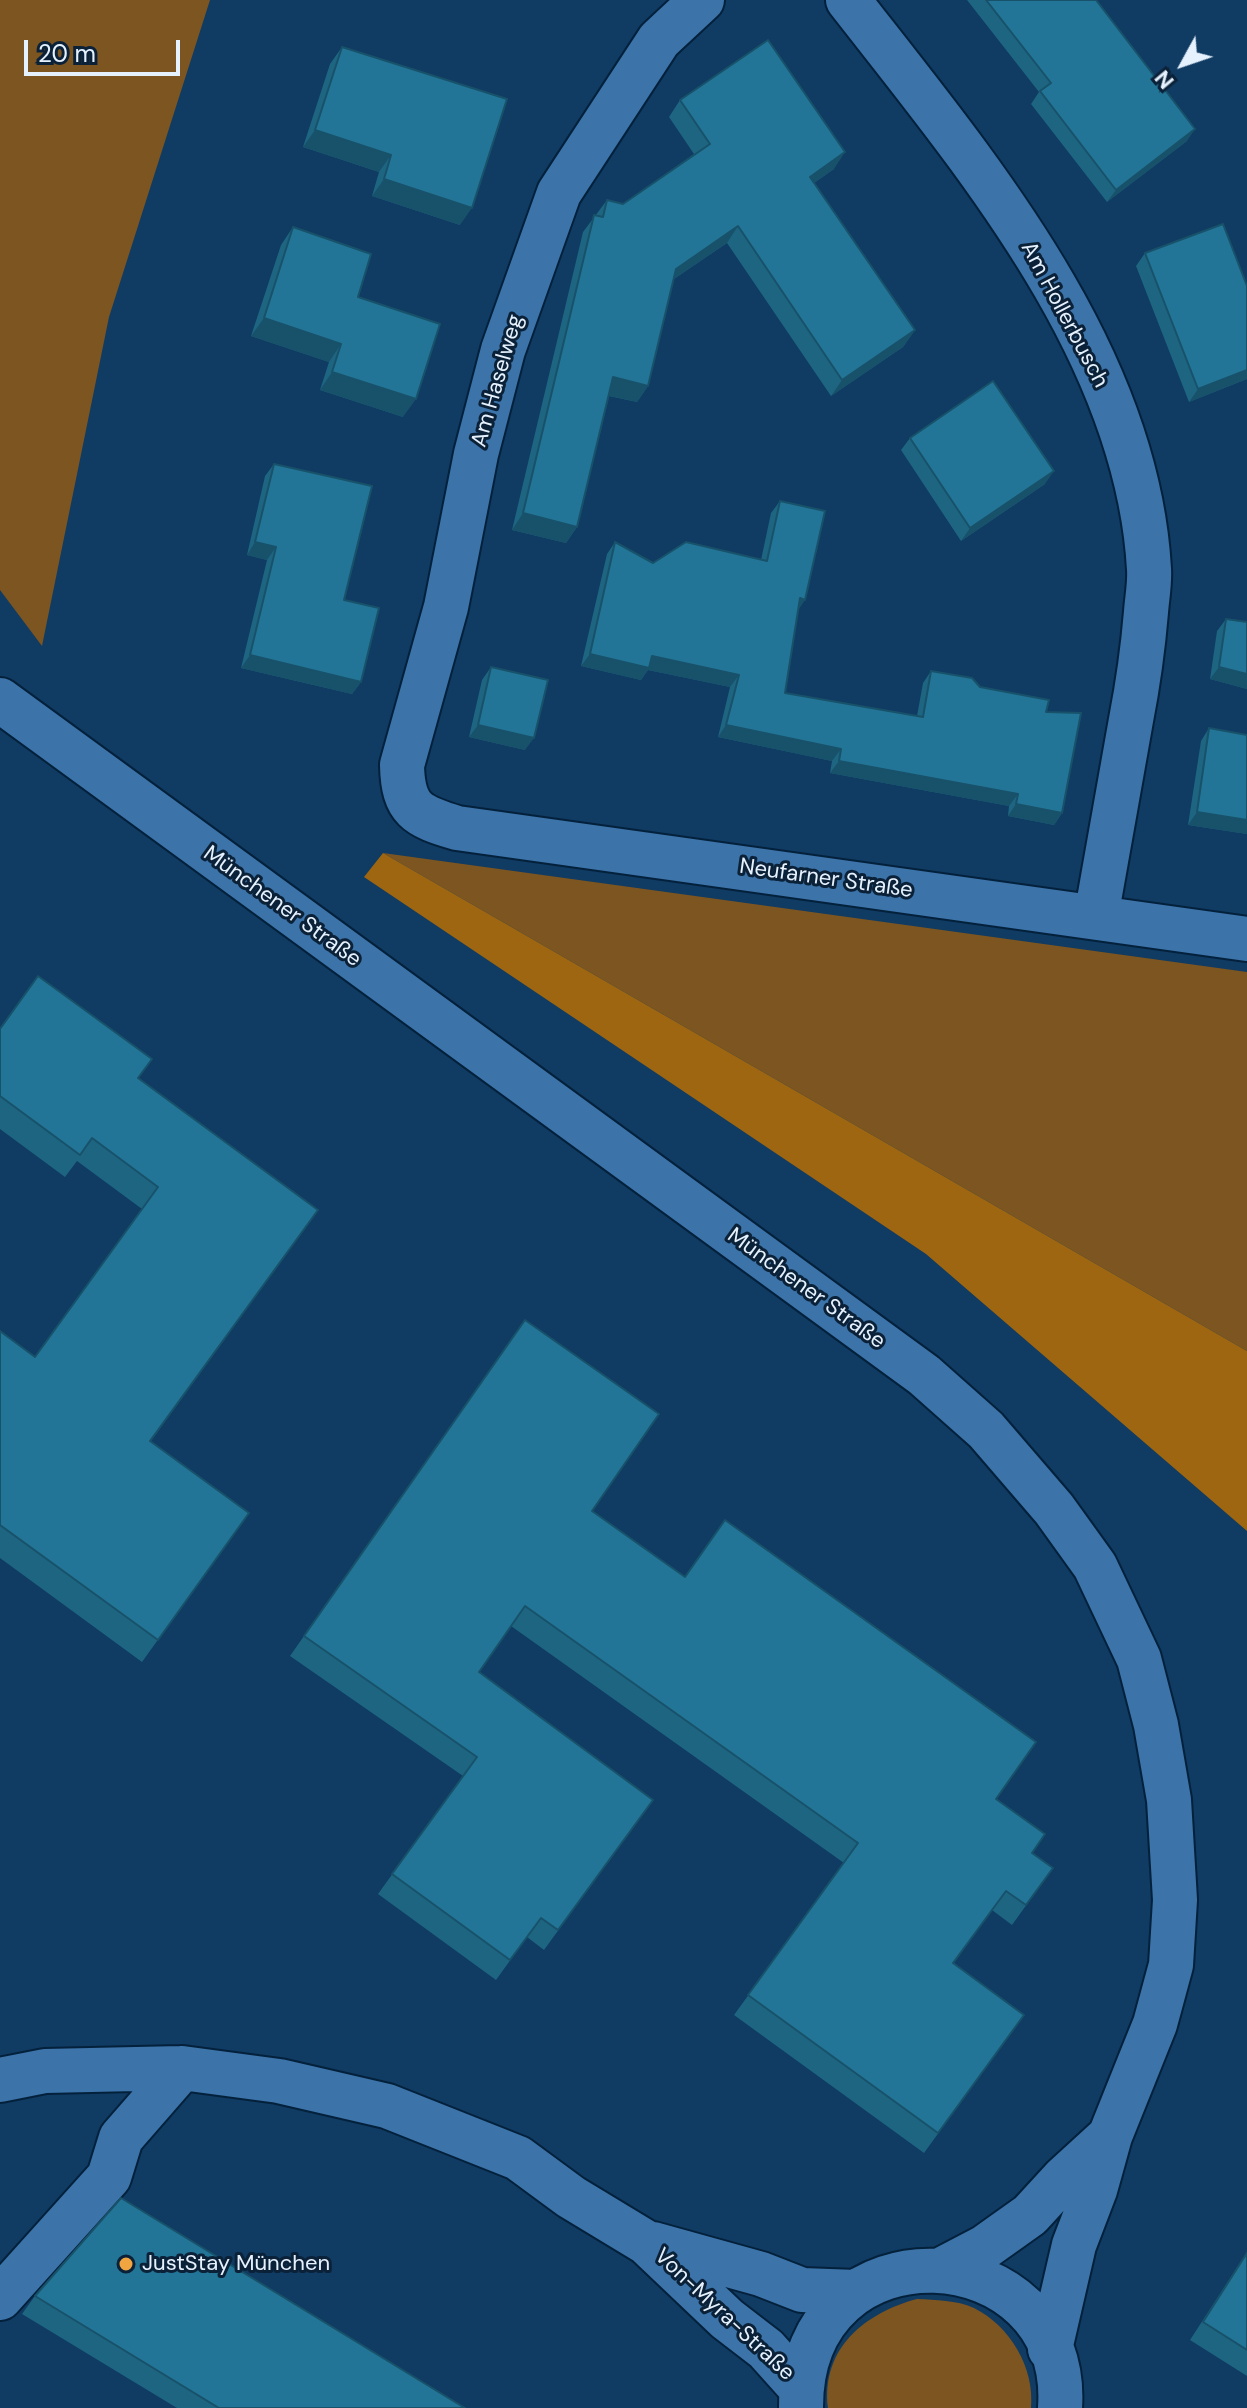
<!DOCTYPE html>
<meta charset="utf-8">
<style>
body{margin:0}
#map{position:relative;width:1247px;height:2408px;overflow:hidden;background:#103b62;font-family:"DM Sans",sans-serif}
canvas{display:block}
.north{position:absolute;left:1143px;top:24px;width:80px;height:80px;-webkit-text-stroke:6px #0a2138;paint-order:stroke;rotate:230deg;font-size:22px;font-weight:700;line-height:32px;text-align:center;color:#e6f1fe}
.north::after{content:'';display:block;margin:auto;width:28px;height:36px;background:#e6f1fe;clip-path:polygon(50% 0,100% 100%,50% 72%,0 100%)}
.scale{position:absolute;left:24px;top:40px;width:156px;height:36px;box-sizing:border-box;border:4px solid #e6f1fe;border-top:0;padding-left:10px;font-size:24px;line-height:28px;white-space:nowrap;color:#e6f1fe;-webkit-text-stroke:6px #0a2138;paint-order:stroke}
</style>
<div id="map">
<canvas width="1247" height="2408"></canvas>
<div class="north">N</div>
<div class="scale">20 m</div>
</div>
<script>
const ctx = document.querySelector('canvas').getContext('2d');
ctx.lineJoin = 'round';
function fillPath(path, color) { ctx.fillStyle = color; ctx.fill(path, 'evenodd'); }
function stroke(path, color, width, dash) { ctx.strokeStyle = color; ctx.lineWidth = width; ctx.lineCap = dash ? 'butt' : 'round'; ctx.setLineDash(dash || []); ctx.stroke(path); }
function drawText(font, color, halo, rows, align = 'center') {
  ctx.font = font + ' "DM Sans",sans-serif'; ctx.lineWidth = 6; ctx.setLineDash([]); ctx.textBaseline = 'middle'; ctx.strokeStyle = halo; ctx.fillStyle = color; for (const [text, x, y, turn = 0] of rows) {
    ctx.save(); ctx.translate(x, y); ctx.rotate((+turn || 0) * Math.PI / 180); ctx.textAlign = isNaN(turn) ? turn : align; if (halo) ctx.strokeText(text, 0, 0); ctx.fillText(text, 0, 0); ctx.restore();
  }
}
const green = new Path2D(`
 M 0,0 L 210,0 L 109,317 L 42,646 L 0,590 Z
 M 383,853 L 1247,972 L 1247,1351 Z
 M 917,2299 C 936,2300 956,2300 974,2308 C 1010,2326 1035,2368 1031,2408 L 828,2408 C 821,2348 865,2313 917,2299 Z`);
const forest = new Path2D(`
 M 383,853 L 1247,1351 L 1247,1531 L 926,1254 L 364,877 Z`);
const minor = new Path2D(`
 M 702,0 L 659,40 L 559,193 L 503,350 L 476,454 L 446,607 L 402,765 C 403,810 417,816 457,828 L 1247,939
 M 848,0 C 976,164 1137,353 1149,569 C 1150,583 1147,598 1146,612 C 1143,648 1138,684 1131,720 C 1120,785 1108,851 1096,917
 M 0,700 L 924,1375 L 986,1430 L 1054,1509 L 1095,1566 L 1139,1659 L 1156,1725 L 1169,1800 L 1175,1900 L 1171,1965 L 1155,2024 L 1110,2136 L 1095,2190 L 1074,2245 L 1050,2349
 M 0,2080 L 45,2071 L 182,2068 L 279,2081 L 387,2106 L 518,2158 L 571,2197 L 647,2243 L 727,2319 L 766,2349 L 801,2388
 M 653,2244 L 761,2274 L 802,2290 L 856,2292
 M 941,2270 L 985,2247 L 1030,2215 L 1063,2179 L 1110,2136
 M 0,2298 L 109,2177 L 121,2138 L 182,2068
 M 801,2408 C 800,2216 1072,2234 1060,2408`);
const wall = new Path2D(`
 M 967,0 L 1096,0 L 1187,141 L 1107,202 L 1031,104 L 1039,92 Z
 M 342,47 L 460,225 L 372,196 L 379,172 L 303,147 L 330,64 Z
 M 680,100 L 834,169 L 814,183 L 915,330 L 903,347 L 831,396 L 727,243 L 674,279 L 648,386 L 637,402 L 609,396 L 577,527 L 566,543 L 512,530 L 583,232 L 607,200 L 623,204 L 694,154 L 669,117 Z
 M 293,227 L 358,297 L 403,417 L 320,390 L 329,362 L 251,336 L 281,245 Z
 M 1145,253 L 1247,379 L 1189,402 L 1136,266 Z
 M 910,438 L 1045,484 L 961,541 L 901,450 Z
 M 274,464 L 344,600 L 361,682 L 352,694 L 241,668 L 267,560 L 247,555 L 265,476 Z
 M 780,501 L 798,610 L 785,693 L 917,716 L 923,683 L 931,671 L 1046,712 L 1062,813 L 1054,825 L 1008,816 L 1009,806 L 830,773 L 832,761 L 718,737 L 730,687 L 648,670 L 641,680 L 581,666 L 607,554 L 615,542 L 653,563 L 761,560 L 771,513 Z
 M 1226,619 L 1247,689 L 1210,679 L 1217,631 Z
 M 491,667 L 525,750 L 469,737 L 482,680 Z
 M 1209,728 L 1247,834 L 1188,825 L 1201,741 Z
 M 0,1029 L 138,1079 L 318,1210 L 151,1441 L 249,1513 L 142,1662 L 0,1558 L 0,1331 L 35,1357 L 142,1209 L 77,1161 L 65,1177 L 0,1129 Z
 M 525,1320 L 592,1511 L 996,1799 L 1032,1853 L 1053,1868 L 1012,1925 L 992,1910 L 954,1963 L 1024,2015 L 924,2153 L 734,2015 L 844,1863 L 511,1626 L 479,1672 L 653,1800 L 544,1950 L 527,1937 L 496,1980 L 378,1894 L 463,1776 L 290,1656 Z
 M 1247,2252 L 1247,2376 L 1190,2340 Z
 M 35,2296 L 465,2408 L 177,2408 L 22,2314 Z`);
const shadedWall = new Path2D(`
 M 1195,129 L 1187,141 L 1107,202 L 1116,190 Z
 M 315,130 L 391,155 L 379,172 L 303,147 Z
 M 845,152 L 834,169 L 798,194 L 810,177 Z
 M 384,179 L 472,208 L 460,225 L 372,196 Z
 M 738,226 L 727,243 L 665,285 L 676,269 Z
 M 264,318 L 341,344 L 329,362 L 251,336 Z
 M 915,330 L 903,347 L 831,396 L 842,380 Z
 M 1247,370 L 1247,379 L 1189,402 L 1198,389 Z
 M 332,372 L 416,399 L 403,417 L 320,390 Z
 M 613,377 L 648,386 L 637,402 L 601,394 Z
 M 1054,471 L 1045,484 L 961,541 L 970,528 Z
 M 523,513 L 577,527 L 566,543 L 512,530 Z
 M 255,542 L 276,547 L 267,560 L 247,555 Z
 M 800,598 L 805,600 L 797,612 Z
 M 590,654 L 652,656 L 739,675 L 730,687 L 648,670 L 641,680 L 581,666 Z
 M 250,655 L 361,682 L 352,694 L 241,668 Z
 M 1219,667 L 1247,674 L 1247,689 L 1210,679 Z
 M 478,725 L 534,738 L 525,750 L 469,737 Z
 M 726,725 L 841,749 L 832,761 L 718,737 Z
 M 839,761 L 1018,794 L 1009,806 L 830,773 Z
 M 1016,804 L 1062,813 L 1054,825 L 1008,816 Z
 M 1197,812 L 1247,820 L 1247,834 L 1188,825 Z`);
const building = new Path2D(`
 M 986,0 L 1096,0 L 1195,129 L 1116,190 L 1040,91 L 1051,83 Z
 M 768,40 L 845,152 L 810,177 L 915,330 L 842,380 L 738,226 L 676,269 L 648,386 L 613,377 L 577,527 L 523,513 L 594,215 L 603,217 L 607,200 L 623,204 L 710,144 L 680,100 Z
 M 342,47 L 507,99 L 472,208 L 384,179 L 391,155 L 315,130 Z
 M 1223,224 L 1247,286 L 1247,370 L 1198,389 L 1145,253 Z
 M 293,227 L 371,254 L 358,297 L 440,324 L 416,399 L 332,372 L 341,344 L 264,318 Z
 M 993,381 L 1054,471 L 970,528 L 910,438 Z
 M 274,464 L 372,486 L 344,600 L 379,608 L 361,682 L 250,655 L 276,547 L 255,542 Z
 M 780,501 L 825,511 L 805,600 L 800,598 L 785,693 L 923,717 L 931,671 L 972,678 L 980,687 L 1049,700 L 1046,712 L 1081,713 L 1062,813 L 1016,804 L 1018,794 L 839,761 L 841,749 L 726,725 L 739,675 L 652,656 L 649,668 L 590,654 L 615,542 L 653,563 L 686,542 L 767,561 Z
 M 1226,619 L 1247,622 L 1247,674 L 1219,667 Z
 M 491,667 L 548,680 L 534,738 L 478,725 Z
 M 1209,728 L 1247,735 L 1247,820 L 1197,812 Z
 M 38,976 L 152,1059 L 138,1078 L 318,1210 L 150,1441 L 249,1513 L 158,1640 L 0,1525 L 0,1331 L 35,1357 L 158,1187 L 92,1138 L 80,1155 L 0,1096 L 0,1029 Z
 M 525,1320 L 659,1414 L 592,1511 L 685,1577 L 725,1520 L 1036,1742 L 996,1799 L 1045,1834 L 1032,1853 L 1053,1868 L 1026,1905 L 1006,1891 L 953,1963 L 1024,2015 L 938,2133 L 748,1995 L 858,1843 L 525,1606 L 479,1672 L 653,1800 L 558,1930 L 541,1918 L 510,1960 L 392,1874 L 477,1757 L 304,1636 Z
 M 121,2198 L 465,2408 L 219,2408 L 35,2296 Z
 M 1247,2253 L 1247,2350 L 1203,2322 Z`);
const markers = [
 [126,2264,8,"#f1a540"]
];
const streetNames = [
 ["Am Hollerbusch",1064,315,62],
 ["Am Haselweg",498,381,-74],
 ["Neufarner Straße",826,879,8],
 ["Münchener Straße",282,907,36],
 ["Münchener Straße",806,1289,36],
 ["Von-Myra-Straße",724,2315,43]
];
const poiNames = [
 ["JustStay München",142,2264]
];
fillPath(green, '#7c5521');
fillPath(forest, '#9e6610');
stroke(minor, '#04213c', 48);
stroke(minor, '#3c73a9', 44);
fillPath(wall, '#1e6582');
fillPath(shadedWall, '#18526a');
fillPath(building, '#237597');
stroke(building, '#18526a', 2);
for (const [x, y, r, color] of markers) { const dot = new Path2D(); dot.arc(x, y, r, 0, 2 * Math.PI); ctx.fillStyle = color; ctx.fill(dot); stroke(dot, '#0a2138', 3); }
drawText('22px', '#e6f1fe', '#0a2138', streetNames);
drawText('22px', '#e6f1fe', '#0a2138', poiNames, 'left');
</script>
